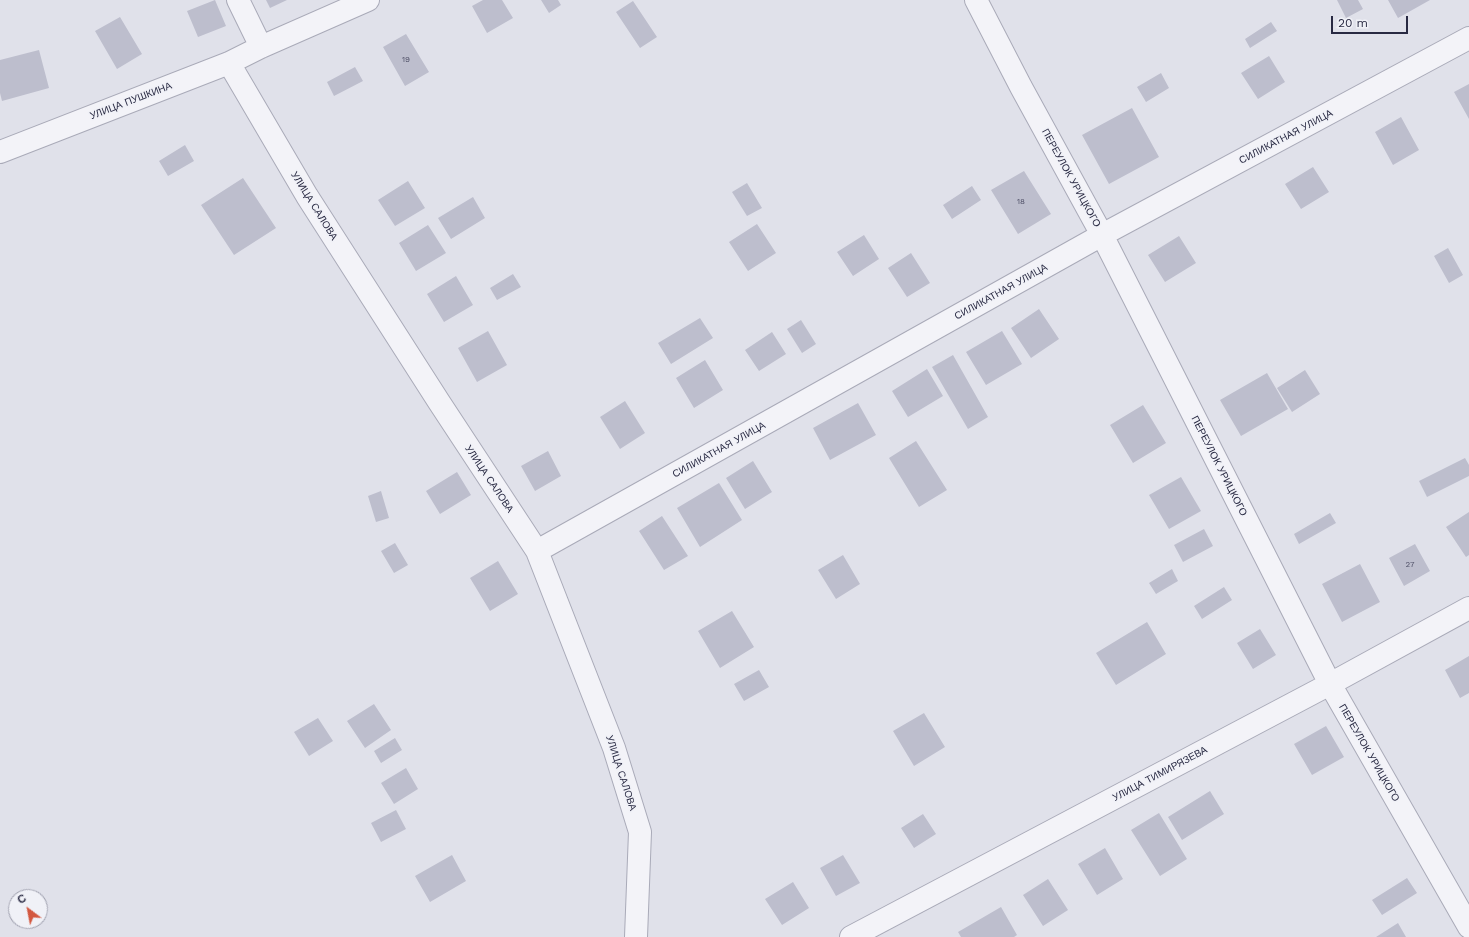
<!DOCTYPE html>
<meta charset="utf-8">
<style>
body{margin:0}
#map{position:relative;width:1469px;height:937px;overflow:hidden;background:#e0e1ea;font-family:"Work Sans",sans-serif}
canvas{display:block}
.north{position:absolute;left:8px;top:889px;width:40px;height:40px;box-sizing:border-box;background:#f0f1f7;border:1px solid #a0a1af;border-radius:50%;rotate:328deg;font-size:11px;font-weight:700;line-height:16px;text-align:center;color:#282942}
.north::after{content:'';display:block;margin:auto;width:14px;height:18px;background:#d35840;clip-path:polygon(50% 0,100% 100%,50% 72%,0 100%)}
.scale{position:absolute;left:1331px;top:16px;width:77px;height:18px;box-sizing:border-box;border:2px solid #282942;border-top:0;padding-left:5px;font-size:12px;line-height:14px;white-space:nowrap;color:#282942;-webkit-text-stroke:3px #f0f1f7;paint-order:stroke}
</style>
<div id="map">
<canvas width="1469" height="937"></canvas>
<div class="north">С</div>
<div class="scale">20 m</div>
</div>
<script>
const ctx = document.querySelector('canvas').getContext('2d');
ctx.lineJoin = 'round';
function fillPath(path, color) { ctx.fillStyle = color; ctx.fill(path, 'evenodd'); }
function stroke(path, color, width, dash) { ctx.strokeStyle = color; ctx.lineWidth = width; ctx.lineCap = dash ? 'butt' : 'round'; ctx.setLineDash(dash || []); ctx.stroke(path); }
function drawText(font, color, halo, rows, align = 'center') {
  ctx.font = font + ' "Work Sans",sans-serif'; ctx.lineWidth = 3; ctx.setLineDash([]); ctx.textBaseline = 'middle'; ctx.strokeStyle = halo; ctx.fillStyle = color; for (const [text, x, y, turn = 0] of rows) {
    ctx.save(); ctx.translate(x, y); ctx.rotate((+turn || 0) * Math.PI / 180); ctx.textAlign = isNaN(turn) ? turn : align; if (halo) ctx.strokeText(text, 0, 0); ctx.fillText(text, 0, 0); ctx.restore();
  }
}
const building = new Path2D(`
 M 215,0 L 226,26 L 198,37 L 187,11 Z
 M 266,0 L 287,0 L 270,8 Z
 M 483,0 L 502,0 L 513,18 L 487,33 L 472,6 Z
 M 541,0 L 558,0 L 561,5 L 549,13 Z
 M 1337,0 L 1358,0 L 1363,9 L 1346,18 Z
 M 1388,0 L 1430,0 L 1398,18 Z
 M 633,1 L 657,37 L 640,48 L 616,12 Z
 M 120,17 L 142,54 L 117,69 L 95,31 Z
 M 1271,22 L 1277,31 L 1250,48 L 1245,39 Z
 M 406,34 L 429,72 L 405,86 L 383,47 Z
 M 39,50 L 49,88 L 2,101 L 0,93 L 0,60 Z
 M 1269,56 L 1285,82 L 1258,99 L 1241,73 Z
 M 355,67 L 363,81 L 334,96 L 327,82 Z
 M 1161,73 L 1169,88 L 1146,102 L 1137,87 Z
 M 1469,84 L 1469,119 L 1454,92 Z
 M 1132,108 L 1159,157 L 1109,184 L 1082,135 Z
 M 1401,117 L 1419,150 L 1393,165 L 1375,132 Z
 M 185,145 L 194,161 L 168,176 L 159,161 Z
 M 1313,167 L 1329,192 L 1301,209 L 1285,184 Z
 M 1024,171 L 1051,214 L 1018,234 L 991,190 Z
 M 243,178 L 276,228 L 234,255 L 201,205 Z
 M 408,181 L 425,208 L 395,226 L 378,200 Z
 M 747,183 L 762,208 L 747,216 L 732,192 Z
 M 972,186 L 981,200 L 952,219 L 943,205 Z
 M 473,197 L 485,218 L 451,239 L 438,218 Z
 M 757,224 L 776,253 L 748,271 L 729,242 Z
 M 428,225 L 446,253 L 416,271 L 399,243 Z
 M 864,235 L 879,259 L 853,276 L 837,252 Z
 M 1179,236 L 1196,263 L 1165,282 L 1148,255 Z
 M 1448,248 L 1463,275 L 1449,283 L 1434,256 Z
 M 911,253 L 930,283 L 907,297 L 888,268 Z
 M 513,274 L 521,287 L 497,300 L 490,288 Z
 M 456,276 L 473,305 L 444,322 L 427,294 Z
 M 1039,309 L 1059,339 L 1031,358 L 1011,328 Z
 M 700,318 L 713,338 L 671,364 L 658,343 Z
 M 801,320 L 816,344 L 802,353 L 787,329 Z
 M 488,331 L 507,365 L 477,382 L 458,348 Z
 M 1002,331 L 1022,364 L 986,385 L 966,352 Z
 M 772,332 L 786,354 L 759,371 L 745,350 Z
 M 953,355 L 988,417 L 968,429 L 932,367 Z
 M 705,360 L 723,390 L 694,408 L 676,378 Z
 M 927,369 L 943,396 L 908,417 L 892,391 Z
 M 1305,370 L 1320,394 L 1292,412 L 1277,388 Z
 M 1267,373 L 1288,409 L 1241,436 L 1220,400 Z
 M 625,401 L 645,433 L 620,449 L 600,417 Z
 M 858,403 L 876,435 L 830,460 L 813,428 Z
 M 1143,405 L 1166,443 L 1133,463 L 1110,425 Z
 M 916,441 L 947,490 L 919,507 L 889,458 Z
 M 548,451 L 561,476 L 535,491 L 521,466 Z
 M 1465,458 L 1469,465 L 1469,476 L 1427,497 L 1419,481 Z
 M 753,461 L 772,492 L 745,509 L 726,478 Z
 M 457,472 L 471,495 L 440,514 L 426,491 Z
 M 1181,477 L 1201,511 L 1169,529 L 1149,495 Z
 M 719,483 L 742,520 L 700,547 L 677,508 Z
 M 381,491 L 389,518 L 376,522 L 368,496 Z
 M 1469,512 L 1469,555 L 1466,557 L 1446,527 Z
 M 1330,513 L 1336,523 L 1299,544 L 1294,534 Z
 M 662,516 L 688,556 L 664,570 L 639,531 Z
 M 1204,529 L 1213,546 L 1183,562 L 1174,545 Z
 M 395,543 L 408,565 L 394,573 L 381,551 Z
 M 1415,544 L 1430,571 L 1404,586 L 1389,558 Z
 M 843,555 L 860,584 L 836,599 L 818,570 Z
 M 498,561 L 518,594 L 490,611 L 470,578 Z
 M 1360,564 L 1380,602 L 1342,622 L 1322,584 Z
 M 1172,569 L 1178,581 L 1156,594 L 1149,583 Z
 M 1224,587 L 1232,600 L 1202,619 L 1194,606 Z
 M 732,611 L 754,647 L 720,668 L 698,631 Z
 M 1147,622 L 1166,654 L 1116,685 L 1096,653 Z
 M 1260,629 L 1276,655 L 1253,669 L 1237,643 Z
 M 1469,656 L 1469,693 L 1460,698 L 1445,670 Z
 M 759,670 L 769,687 L 744,701 L 734,684 Z
 M 374,704 L 391,730 L 365,748 L 347,721 Z
 M 924,713 L 945,747 L 914,766 L 893,731 Z
 M 318,718 L 333,741 L 309,756 L 294,732 Z
 M 1326,726 L 1344,757 L 1312,775 L 1294,744 Z
 M 395,738 L 402,750 L 381,763 L 374,751 Z
 M 406,768 L 418,789 L 394,804 L 381,783 Z
 M 1210,791 L 1224,814 L 1182,840 L 1168,817 Z
 M 396,810 L 406,829 L 381,842 L 371,823 Z
 M 1159,813 L 1187,859 L 1160,876 L 1131,830 Z
 M 923,814 L 936,834 L 914,848 L 901,828 Z
 M 1105,848 L 1123,879 L 1097,895 L 1078,864 Z
 M 452,855 L 466,881 L 430,902 L 415,876 Z
 M 843,855 L 860,883 L 836,896 L 820,868 Z
 M 1407,878 L 1417,893 L 1382,915 L 1372,900 Z
 M 1048,879 L 1068,910 L 1043,926 L 1023,895 Z
 M 793,882 L 809,908 L 782,925 L 765,899 Z
 M 1001,907 L 1017,935 L 1014,937 L 961,937 L 958,932 Z
 M 1398,923 L 1406,937 L 1376,937 Z`);
const street = new Path2D(`
 M 238,0 L 261,47
 M 976,0 L 1021,87 L 1102,235 L 1330,684 L 1469,927
 M 229,63 L 307,196 L 439,402 L 537,551 L 614,748 L 640,832 L 636,937
 M 0,152 L 229,63 L 261,47 L 368,0
 M 537,551 L 1102,235 L 1469,38
 M 851,937 L 1330,684 L 1469,608`);
const numberNames = [
 ["19",406,60],
 ["18",1021,202],
 ["27",1410,565]
];
const streetNames = [
 ["УЛИЦА ПУШКИНА",131,101,-21],
 ["СИЛИКАТНАЯ УЛИЦА",1286,137,-28],
 ["ПЕРЕУЛОК УРИЦКОГО",1071,178,61],
 ["УЛИЦА САЛОВА",314,206,58],
 ["СИЛИКАТНАЯ УЛИЦА",1001,292,-29],
 ["СИЛИКАТНАЯ УЛИЦА",719,450,-29],
 ["ПЕРЕУЛОК УРИЦКОГО",1219,466,63],
 ["УЛИЦА САЛОВА",489,479,56],
 ["ПЕРЕУЛОК УРИЦКОГО",1369,753,60],
 ["УЛИЦА САЛОВА",621,773,72],
 ["УЛИЦА ТИМИРЯЗЕВА",1160,774,-28]
];
fillPath(building, '#bdbecd');
stroke(street, '#a9aab8', 24);
stroke(street, '#f3f3f8', 22);
drawText('8px', '#4d4e65', null, numberNames);
drawText('10px', '#282942', '#f0f1f7', streetNames);
</script>
